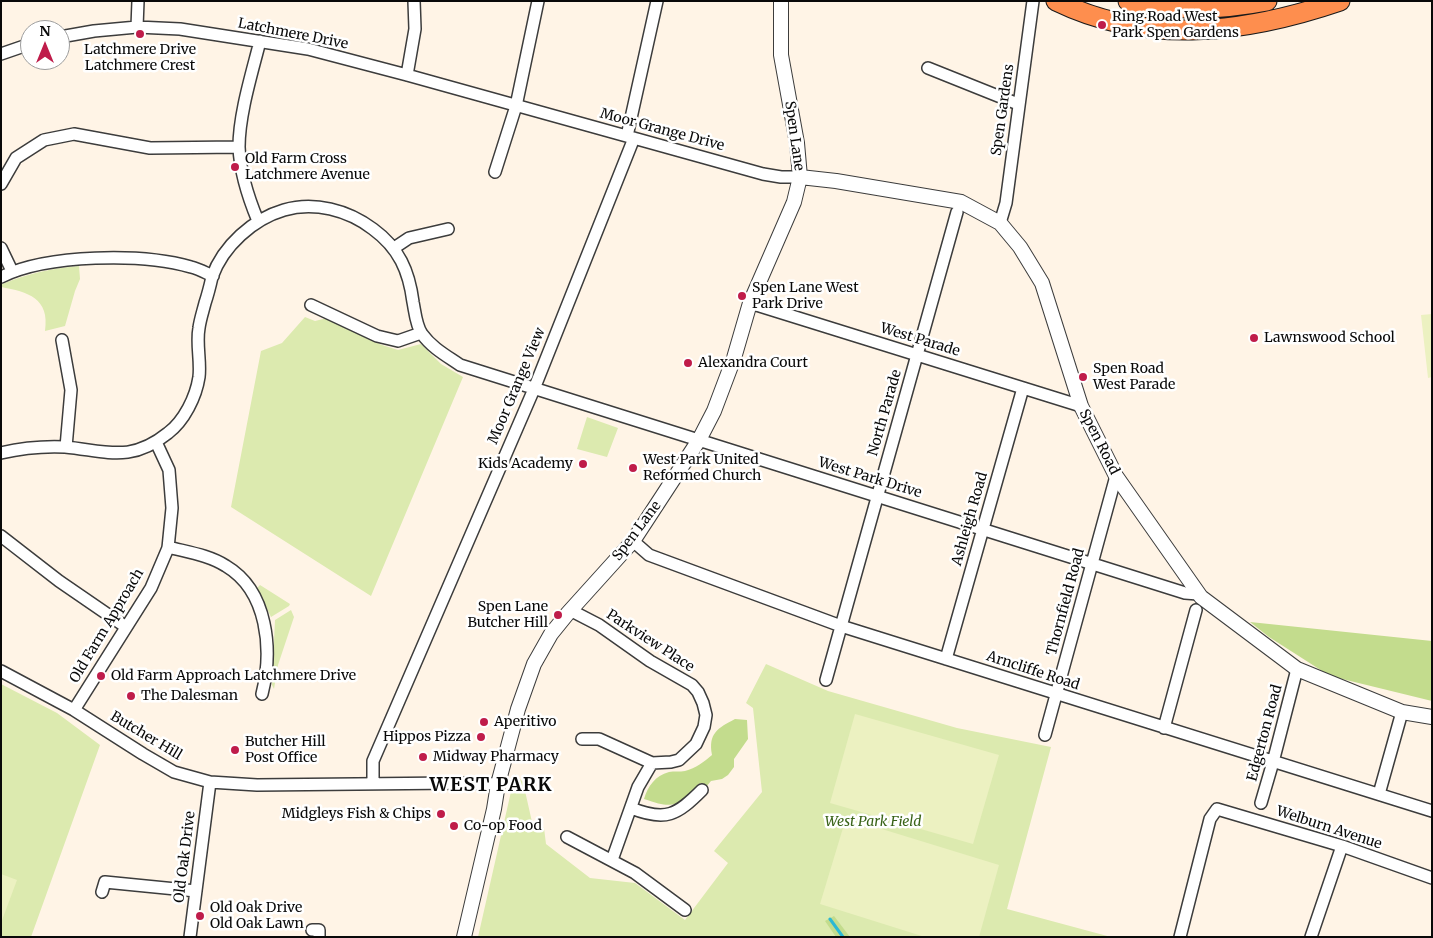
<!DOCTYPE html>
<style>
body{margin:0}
#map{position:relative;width:1433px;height:938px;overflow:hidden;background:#fff4e6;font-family:Merriweather,serif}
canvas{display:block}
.frame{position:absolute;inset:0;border:2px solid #090909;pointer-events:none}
.north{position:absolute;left:20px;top:20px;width:50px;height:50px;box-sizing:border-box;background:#fff;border:1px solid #9d9d9d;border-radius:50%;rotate:0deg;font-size:14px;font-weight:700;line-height:20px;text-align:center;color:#090909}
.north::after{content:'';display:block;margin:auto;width:18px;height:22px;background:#bf1c4a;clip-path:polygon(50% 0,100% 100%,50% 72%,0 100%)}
</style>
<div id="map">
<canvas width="1433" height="938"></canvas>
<div class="frame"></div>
<div class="north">N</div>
</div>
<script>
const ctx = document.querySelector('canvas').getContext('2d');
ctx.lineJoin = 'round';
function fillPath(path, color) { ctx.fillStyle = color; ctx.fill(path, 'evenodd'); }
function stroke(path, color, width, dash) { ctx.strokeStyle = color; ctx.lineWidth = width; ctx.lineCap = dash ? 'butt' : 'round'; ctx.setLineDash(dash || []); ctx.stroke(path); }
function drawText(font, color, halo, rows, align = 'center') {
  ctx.font = font + ' Merriweather,serif'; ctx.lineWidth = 5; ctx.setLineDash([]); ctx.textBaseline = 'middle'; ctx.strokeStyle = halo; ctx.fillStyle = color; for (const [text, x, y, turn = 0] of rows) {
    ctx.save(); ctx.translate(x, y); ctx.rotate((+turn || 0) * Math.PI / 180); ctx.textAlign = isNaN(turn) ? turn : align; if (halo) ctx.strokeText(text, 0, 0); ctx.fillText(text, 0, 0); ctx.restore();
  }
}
const green = new Path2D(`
 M 79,266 L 80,279 L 75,291 L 65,326 L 45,331 C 50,298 28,292 1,287 L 2,284 C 27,274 52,268 79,266 Z
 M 305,317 L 315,321 L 327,318 L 382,345 L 398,350 L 421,344 L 441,364 L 463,377 L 371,596 L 231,507 L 261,351 L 282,343 Z
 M 587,417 L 618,428 L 607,457 L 577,449 Z
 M 260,585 L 290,604 L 289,606 L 271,617 L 257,588 Z
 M 291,610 L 294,617 L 278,665 L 274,689 L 272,685 L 275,620 Z
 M 766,664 L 828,691 L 957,728 L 1051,747 L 1007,909 L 1111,937 L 478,937 L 515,774 L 523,782 L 532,822 L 544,828 L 546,844 L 590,878 L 635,883 L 685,920 L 728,863 L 714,851 L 762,792 L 753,708 L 746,703 Z
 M 1,684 L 57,713 L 100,745 L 31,937 L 1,937 Z`);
const forest = new Path2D(`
 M 1250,622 L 1432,641 L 1432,701 L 1330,676 L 1269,637 Z
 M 735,719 L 747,720 L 748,739 L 734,759 L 734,767 L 728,775 L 722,779 L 711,781 L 706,787 L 700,783 C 676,806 676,810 644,799 C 648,786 655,776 669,772 C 674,771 680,772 685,771 C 696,768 704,762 712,755 C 708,733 718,728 735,719 Z
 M 834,916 L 850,937 L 836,937 L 825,921 Z`);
const pitch = new Path2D(`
 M 1432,314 L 1432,377 L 1428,378 L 1421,315 Z
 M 855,714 L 999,755 L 973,844 L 830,803 Z
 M 846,818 L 999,865 L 979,937 L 925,937 L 820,904 Z
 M 1,874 L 17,880 L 1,923 Z`);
const stream = new Path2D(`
 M 830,919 L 843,937`);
const minor = new Path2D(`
 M 137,27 L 138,1
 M 60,37 L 94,31 L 137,27 L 180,29 L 308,49 L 407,75 L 763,174 L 781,177 L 800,177
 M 1,54 L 30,44
 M 928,68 L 1018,104
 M 407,75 L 415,29 L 414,1
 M 627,136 L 657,1
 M 495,172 L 516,106 L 538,1
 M 1,184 L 16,158 L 44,140 L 74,134 L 150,148 L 239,147
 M 258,221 C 248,197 240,173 239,147 C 239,114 252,73 260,41
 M 1000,223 L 1006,203 L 1033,1
 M 1,248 L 12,271
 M 394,248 L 409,238 L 448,229
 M 1,277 C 48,254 142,253 191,267 C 199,269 206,273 213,276
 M 750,303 L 1081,406
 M 311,305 L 377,336 L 398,341 L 421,333
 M 62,340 L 71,390 L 66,447
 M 1,453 C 22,448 43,446 65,447 C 107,451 131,463 168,433 C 184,421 196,397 199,377 C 201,361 196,344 199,328 C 200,320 203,311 205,303 C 208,294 210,286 212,277 C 223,246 253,219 284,210 C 314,201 348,210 373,229 C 399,248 409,271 413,302 C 415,312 416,326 422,334 C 432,348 447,356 460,365 L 1185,593 L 1198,594
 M 1,536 L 59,581 L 126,627
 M 633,541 L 649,555 L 841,626 L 1432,811
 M 168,547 C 187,552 209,555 226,566 C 268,591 273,650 262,694
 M 570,610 L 599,625 L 650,661 L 692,685 L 698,692 L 703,703 L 706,715 L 704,727 L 696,744 L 679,760 L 671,762 L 652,763 L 599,739 L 582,739
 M 946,659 L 1023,388
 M 1,671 L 74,710 L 143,754 L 174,772 L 210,782 L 257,785 L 456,783 L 498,784
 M 826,680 L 957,212
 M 74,710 L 151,588 L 168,548 L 172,508 L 169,470 L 156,442
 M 1164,728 L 1196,610
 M 1045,735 L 1116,476
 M 373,784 L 373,761 L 534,389 L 634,138
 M 1379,794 L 1402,712
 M 1261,803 L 1273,762 L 1297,669
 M 631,808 C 666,822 677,815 702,790
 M 567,837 L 635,873 L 685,910
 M 612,860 L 638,787 L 652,763
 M 102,892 L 105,882 L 196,891
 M 312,930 L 319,930 L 319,937
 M 190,937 L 210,782
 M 1180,937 L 1210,819 L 1217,809 L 1342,846 L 1432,878
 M 1311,937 L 1342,846`);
const tertiary = new Path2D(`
 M 800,177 L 836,181 L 961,202 L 1000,223 L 1020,247 L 1042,283 L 1081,406 L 1116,476 L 1201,597 L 1297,669 L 1402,712 L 1432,717
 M 464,937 L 494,809 L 498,784 L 518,709 L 534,664 L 551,634 L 568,613 L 633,541 L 699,440 L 714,411 L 734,358 L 750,303 L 794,202 L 800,177 L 797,143 L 781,55 L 781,1`);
const trunk = new Path2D(`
 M 1056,1 C 1149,46 1246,33 1340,1
 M 1128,1 C 1174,11 1221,10 1267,1`);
const markers = [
 [1102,25,5,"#bf1c4a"],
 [140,34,5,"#bf1c4a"],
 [235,167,5,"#bf1c4a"],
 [742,296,5,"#bf1c4a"],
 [1254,338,5,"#bf1c4a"],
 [688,363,5,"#bf1c4a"],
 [1083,377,5,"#bf1c4a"],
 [583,464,5,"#bf1c4a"],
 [633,468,5,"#bf1c4a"],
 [558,615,5,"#bf1c4a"],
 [101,676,5,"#bf1c4a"],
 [131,696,5,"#bf1c4a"],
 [484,722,5,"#bf1c4a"],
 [481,737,5,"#bf1c4a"],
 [235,750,5,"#bf1c4a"],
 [423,757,5,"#bf1c4a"],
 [441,814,5,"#bf1c4a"],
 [454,826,5,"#bf1c4a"],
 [200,916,5,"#bf1c4a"]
];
const poiNames = [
 ["Ring Road West",1112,17],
 ["Park Spen Gardens",1112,33],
 ["Latchmere Drive",140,50,"center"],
 ["Latchmere Crest",140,66,"center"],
 ["Old Farm Cross",245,159],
 ["Latchmere Avenue",245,175],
 ["Spen Lane West",752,288],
 ["Park Drive",752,304],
 ["Lawnswood School",1264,338],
 ["Alexandra Court",698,363],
 ["Spen Road",1093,369],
 ["West Parade",1093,385],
 ["West Park United",643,460],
 ["Reformed Church",643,476],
 ["Kids Academy",573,464,"right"],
 ["Spen Lane",548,607,"right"],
 ["Butcher Hill",548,623,"right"],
 ["Old Farm Approach Latchmere Drive",111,676],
 ["The Dalesman",141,696],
 ["Aperitivo",494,722],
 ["Hippos Pizza",471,737,"right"],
 ["Butcher Hill",245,742],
 ["Post Office",245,758],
 ["Midway Pharmacy",433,757],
 ["Midgleys Fish & Chips",431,814,"right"],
 ["Co-op Food",464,826],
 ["Old Oak Drive",210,908],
 ["Old Oak Lawn",210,924]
];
const streetNames = [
 ["Latchmere Drive",293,34,11],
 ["Spen Gardens",1003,110,-82],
 ["Moor Grange Drive",662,130,15],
 ["Spen Lane",794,136,82],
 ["West Parade",920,340,17],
 ["Moor Grange View",517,386,-67],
 ["North Parade",885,413,-74],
 ["Spen Road",1099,442,63],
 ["West Park Drive",870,478,17],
 ["Ashleigh Road",970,519,-74],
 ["Spen Lane",637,531,-53],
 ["Thornfield Road",1066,602,-75],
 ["Old Farm Approach",107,626,-59],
 ["Parkview Place",650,641,33],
 ["Arncliffe Road",1033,671,18],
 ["Edgerton Road",1265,733,-75],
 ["Butcher Hill",146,736,31],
 ["Welburn Avenue",1329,828,18],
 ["Old Oak Drive",185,857,-83]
];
const parkNames = [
 ["West Park Field",873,822]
];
const districtNames = [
 ["WEST PARK",491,786]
];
fillPath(green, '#dceaaf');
fillPath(forest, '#c3dc8d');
fillPath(pitch, '#ecf1c1');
stroke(stream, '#2bb8d4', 3);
stroke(minor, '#3c3c3c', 14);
stroke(tertiary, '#3c3c3c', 16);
stroke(trunk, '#1a1a1a', 21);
stroke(minor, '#fff', 11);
stroke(tertiary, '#fff', 14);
stroke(trunk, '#fe8e4e', 19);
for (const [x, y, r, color] of markers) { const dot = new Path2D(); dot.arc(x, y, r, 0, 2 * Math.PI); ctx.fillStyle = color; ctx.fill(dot); stroke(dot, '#fff', 2); }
drawText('14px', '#090909', '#fff', poiNames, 'left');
drawText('14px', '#090909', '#fff', streetNames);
drawText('italic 14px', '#396318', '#fff', parkNames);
ctx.letterSpacing = '1px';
drawText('bold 19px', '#090909', '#fff', districtNames);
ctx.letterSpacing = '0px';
</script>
